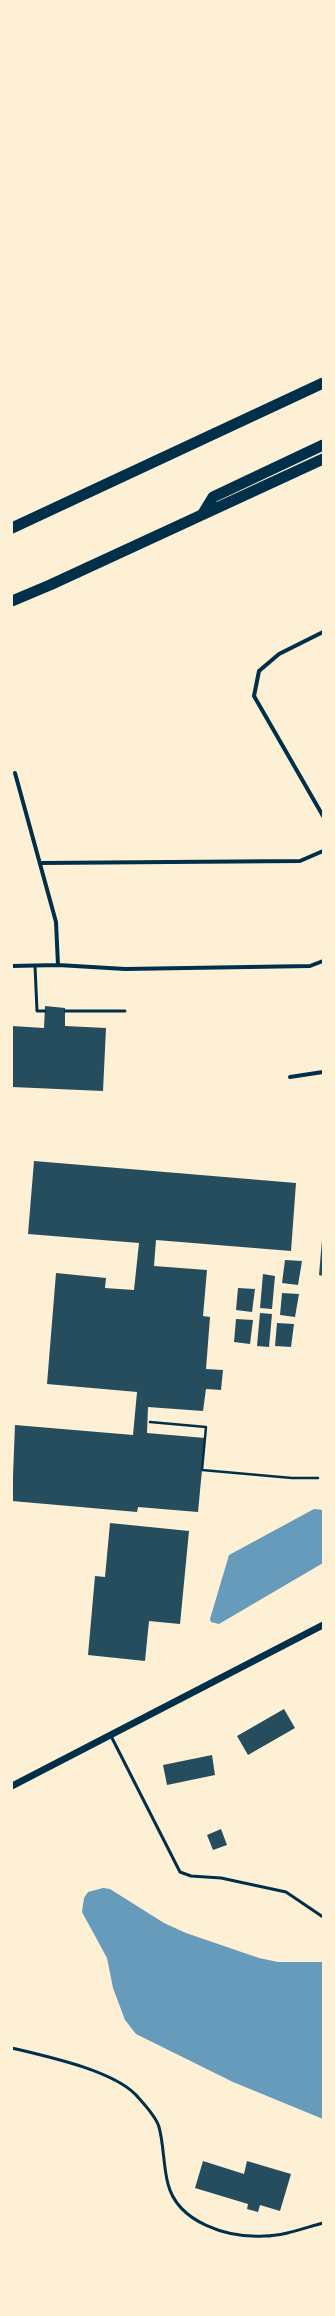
<!DOCTYPE html>
<style>
body{margin:0}
#map{position:relative;width:335px;height:2316px;overflow:hidden;background:#fdf0d5;font-family:Merriweather,serif}
canvas{display:block}
.frame{position:absolute;inset:0;border:13px solid #fdf0d5;pointer-events:none}
</style>
<div id="map">
<canvas width="335" height="2316"></canvas>
<div class="frame"></div>
</div>
<script>
const ctx = document.querySelector('canvas').getContext('2d');
ctx.lineJoin = 'round';
function fillPath(path, color) { ctx.fillStyle = color; ctx.fill(path, 'evenodd'); }
function stroke(path, color, width, dash) { ctx.strokeStyle = color; ctx.lineWidth = width; ctx.lineCap = dash ? 'butt' : 'round'; ctx.setLineDash(dash || []); ctx.stroke(path); }
const water = new Path2D(`
 M 314,1509 L 323,1510 L 323,1563 L 219,1624 L 211,1622 L 210,1619 L 229,1555 Z
 M 103,1888 L 110,1889 L 164,1923 L 186,1933 L 259,1958 L 278,1962 L 323,1962 L 323,2119 L 233,2082 L 136,2034 L 125,2020 L 113,1988 L 107,1958 L 82,1912 L 84,1898 L 88,1892 Z`);
const building = new Path2D(`
 M 45,1006 L 65,1008 L 65,1026 L 106,1028 L 103,1091 L 12,1087 L 12,1026 L 44,1028 Z
 M 34,1161 L 296,1183 L 291,1251 L 156,1240 L 154,1266 L 207,1270 L 203,1316 L 210,1317 L 206,1369 L 223,1370 L 221,1390 L 206,1389 L 203,1411 L 148,1407 L 147,1433 L 205,1438 L 198,1512 L 138,1507 L 137,1512 L 12,1501 L 15,1425 L 133,1435 L 137,1392 L 47,1384 L 56,1273 L 106,1278 L 105,1288 L 134,1290 L 139,1243 L 28,1234 Z
 M 322,1240 L 323,1240 L 323,1276 L 319,1275 Z
 M 285,1260 L 302,1261 L 298,1285 L 282,1283 Z
 M 263,1274 L 275,1276 L 272,1309 L 260,1308 Z
 M 238,1288 L 255,1289 L 252,1312 L 236,1310 Z
 M 282,1293 L 299,1294 L 295,1317 L 280,1315 Z
 M 260,1313 L 272,1314 L 269,1347 L 257,1346 Z
 M 236,1319 L 253,1320 L 250,1344 L 234,1342 Z
 M 277,1323 L 294,1324 L 291,1347 L 275,1346 Z
 M 110,1523 L 189,1531 L 180,1624 L 149,1621 L 145,1661 L 88,1655 L 95,1576 L 105,1577 Z
 M 284,1709 L 295,1728 L 248,1755 L 237,1736 Z
 M 212,1755 L 215,1775 L 167,1785 L 163,1765 Z
 M 221,1829 L 227,1845 L 213,1850 L 207,1835 Z
 M 203,2161 L 244,2174 L 247,2161 L 291,2174 L 280,2211 L 260,2205 L 258,2212 L 247,2209 L 248,2204 L 195,2188 Z`);
const path = new Path2D(`
 M 150,1422 L 206,1427 L 202,1470 L 292,1478 L 318,1478`);
const service = new Path2D(`
 M 35,966 L 37,1011 L 45,1011
 M 65,1011 L 125,1011
 M 111,1736 L 180,1872 L 191,1876 L 221,1878 L 286,1892 L 323,1917
 M 12,2048 C 45,2056 112,2070 136,2095 C 143,2103 156,2116 159,2127 C 164,2145 163,2165 168,2184 C 178,2223 228,2238 264,2236 C 284,2236 304,2228 323,2223`);
const minor = new Path2D(`
 M 323,632 L 279,654 L 259,671 L 254,696 L 323,816
 M 15,773 L 56,922 L 58,965
 M 40,863 L 300,861 L 323,851
 M 12,966 L 58,965 L 125,969 L 310,966 L 323,961
 M 290,1077 L 323,1072`);
const tertiary = new Path2D(`
 M 12,1786 L 323,1625`);
const trunk = new Path2D(`
 M 202,515 L 213,497 L 323,445
 M 12,528 L 323,383
 M 12,601 L 50,585 L 323,459`);
fillPath(water, '#669bbc');
fillPath(building, '#264d5e');
stroke(path, '#003049', 2.5);
stroke(service, '#003049', 3);
stroke(minor, '#003049', 4);
stroke(tertiary, '#003049', 7);
stroke(trunk, '#003049', 11);
</script>
